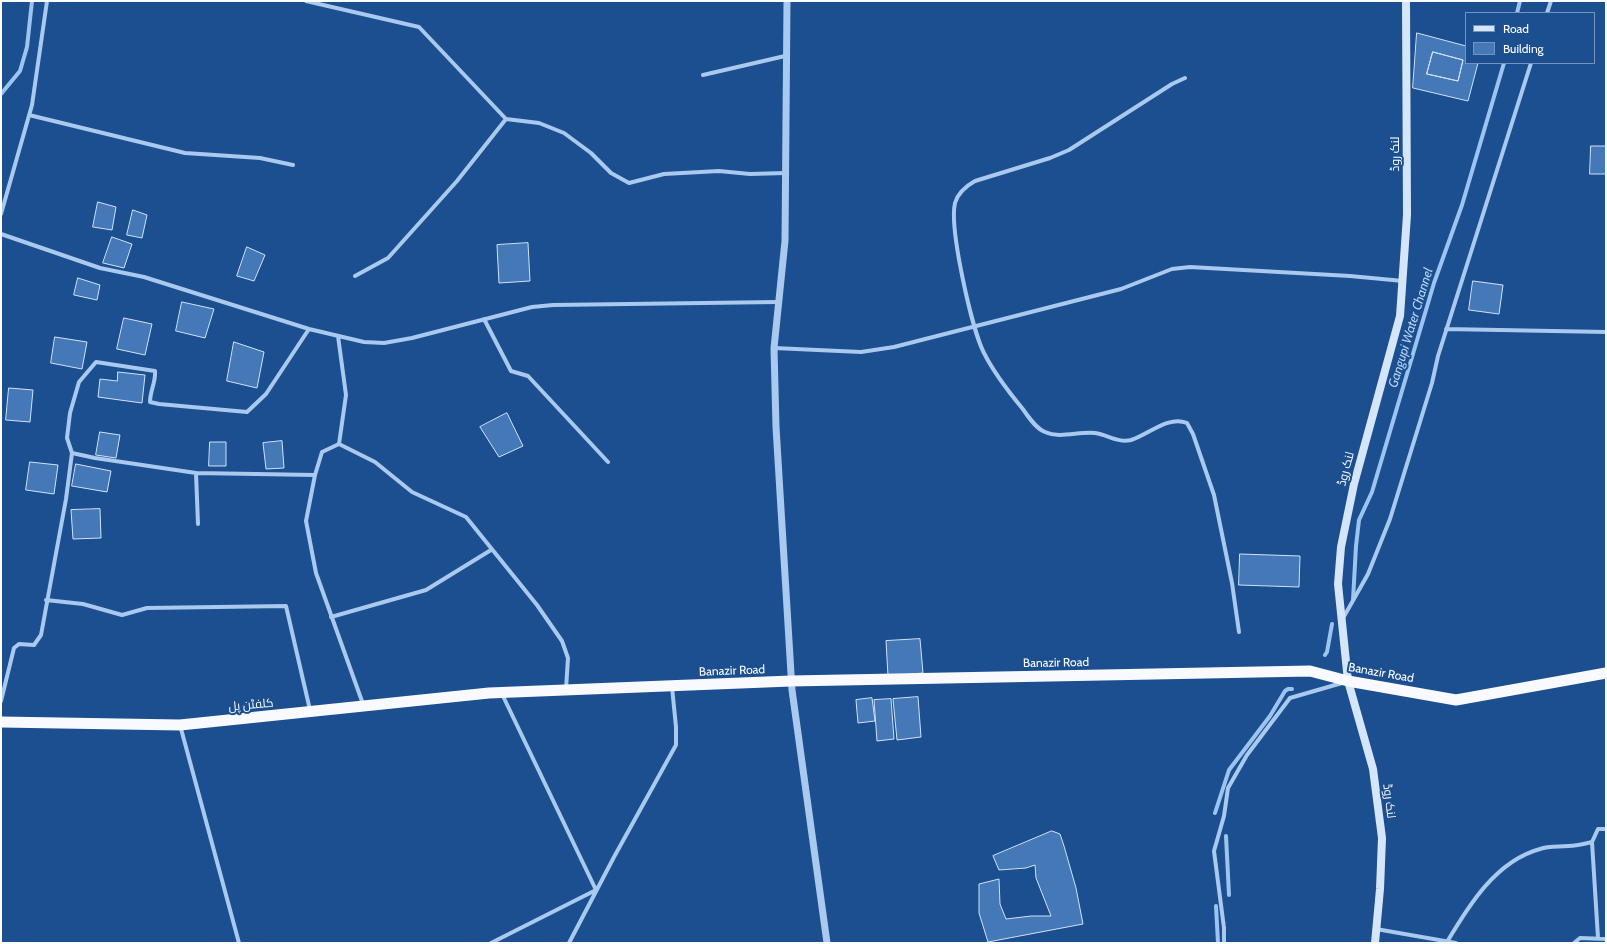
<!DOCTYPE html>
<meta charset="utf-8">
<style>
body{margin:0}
#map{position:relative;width:1607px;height:944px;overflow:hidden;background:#1b4f8f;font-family:Cabin,sans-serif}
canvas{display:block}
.frame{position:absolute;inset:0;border:2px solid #fff;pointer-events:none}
.legend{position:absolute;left:1465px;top:12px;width:130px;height:52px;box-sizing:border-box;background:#1b4f8f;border:1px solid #7695bc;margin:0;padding:5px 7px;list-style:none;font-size:12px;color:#fff}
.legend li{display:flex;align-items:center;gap:8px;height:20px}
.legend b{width:20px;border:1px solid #7695bc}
</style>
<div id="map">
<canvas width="1607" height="944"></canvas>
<div class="frame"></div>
<ul class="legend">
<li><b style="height:5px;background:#d6e6fa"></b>Road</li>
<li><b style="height:11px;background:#4478b7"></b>Building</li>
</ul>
</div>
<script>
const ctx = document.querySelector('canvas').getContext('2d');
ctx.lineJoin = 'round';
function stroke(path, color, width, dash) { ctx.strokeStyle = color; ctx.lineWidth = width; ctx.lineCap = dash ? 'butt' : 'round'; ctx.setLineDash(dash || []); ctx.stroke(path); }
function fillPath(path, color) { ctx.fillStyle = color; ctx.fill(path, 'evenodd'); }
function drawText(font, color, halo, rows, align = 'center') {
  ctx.font = font + ' Cabin,Cairo,sans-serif'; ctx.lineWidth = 4; ctx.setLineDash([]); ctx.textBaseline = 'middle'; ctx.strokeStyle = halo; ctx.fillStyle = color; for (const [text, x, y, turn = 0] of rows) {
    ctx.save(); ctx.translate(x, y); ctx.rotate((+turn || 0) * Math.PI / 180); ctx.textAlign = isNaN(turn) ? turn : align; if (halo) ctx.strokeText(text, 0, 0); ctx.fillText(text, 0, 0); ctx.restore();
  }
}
const stream = new Path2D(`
 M 1517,13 L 1520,1
 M 1,94 L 20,71 L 27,47 L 32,1
 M 1353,600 L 1356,546 L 1359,520 L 1372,492 L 1434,283 L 1462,205 L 1504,63
 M 1325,655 L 1327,652 L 1332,624
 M 1215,813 L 1229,770 L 1270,716 L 1285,691 L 1288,689 L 1292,689
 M 1226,836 L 1229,895
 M 1216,906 L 1218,943`);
const building = new Path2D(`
 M 1417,33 L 1466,46 L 1466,63 L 1478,63 L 1468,101 L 1413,88 ZM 1433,52 L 1463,60 L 1458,81 L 1427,74 Z
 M 1433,52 L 1463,60 L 1458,81 L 1427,74 Z
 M 1591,146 L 1606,146 L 1606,174 L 1590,174 Z
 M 98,202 L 116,207 L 112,230 L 93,227 Z
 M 133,210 L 147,215 L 142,238 L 127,235 Z
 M 112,237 L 132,244 L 124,268 L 103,263 Z
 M 528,243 L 530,281 L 499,283 L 497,245 Z
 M 247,247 L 265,255 L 254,281 L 237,276 Z
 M 78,278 L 100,285 L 97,300 L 74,295 Z
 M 1473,281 L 1503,285 L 1499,314 L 1469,310 Z
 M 182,302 L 214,309 L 205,338 L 176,331 Z
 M 124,318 L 152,324 L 145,355 L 117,349 Z
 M 55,337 L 87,342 L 82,369 L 51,363 Z
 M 234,342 L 264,352 L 257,388 L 227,381 Z
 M 118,372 L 145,375 L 142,403 L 98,397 L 100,379 L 117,381 Z
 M 9,388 L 33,390 L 30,422 L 6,420 Z
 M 507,413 L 523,446 L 499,457 L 480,427 Z
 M 100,432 L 120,435 L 116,458 L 96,455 Z
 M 282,441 L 284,468 L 266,469 L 263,443 Z
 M 210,442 L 226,442 L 226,466 L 209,466 Z
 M 30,462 L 58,465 L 54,494 L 26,490 Z
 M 76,464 L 111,471 L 107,492 L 72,486 Z
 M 100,509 L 101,538 L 73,539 L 71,510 Z
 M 1240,554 L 1300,556 L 1299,587 L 1239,585 Z
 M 920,639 L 923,673 L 888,676 L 886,641 Z
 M 918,697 L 921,737 L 897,740 L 893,699 Z
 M 872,698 L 875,721 L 858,723 L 856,700 Z
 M 891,699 L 894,739 L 877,741 L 874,700 Z
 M 1052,831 L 1060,834 L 1064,846 L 1076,888 L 1083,924 L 988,942 L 979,913 L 979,884 L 999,879 L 1000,904 L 1006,919 L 1031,916 L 1051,916 L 1036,878 L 1035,865 L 1026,868 L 999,870 L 993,856 Z`);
const minor = new Path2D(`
 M 306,1 L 419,27 L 506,119
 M 1547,13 L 1551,1
 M 703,75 L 785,56
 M 1185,78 L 1172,84 L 1069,150 L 1050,158 L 975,181 C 966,186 958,193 955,203 C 949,228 972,330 984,353 C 994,373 1008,391 1022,408 C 1028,416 1035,428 1045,432 C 1060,439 1079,431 1095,433 C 1108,435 1118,443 1131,440 C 1148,435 1168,415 1187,423 L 1193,434 L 1214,495 L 1232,583 L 1239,632
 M 29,115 L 185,153 L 260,158 L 293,165
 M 1,214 L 32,105 L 47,1
 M 1,234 L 100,268 L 144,277 L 309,329 L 364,342 L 384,343 L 412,338 L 532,307 L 553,305 L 778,302
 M 355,276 L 388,258 L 457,181 L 506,119 L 539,123 L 564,133 L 591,153 L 611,173 L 629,183 L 664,174 L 719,171 L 750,174 L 785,173
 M 484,319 L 511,371 L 528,376 L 608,462
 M 1446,329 L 1606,332
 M 774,348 L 861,352 L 894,347 L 1121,289 L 1172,269 L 1190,267 L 1350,276 L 1403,281
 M 339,444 L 375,462 L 412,492 L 466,517 L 537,605 L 562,641 L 568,658 L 566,689
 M 72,453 L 67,438 L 70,413 L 79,382 L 96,362 L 155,371 C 156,382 150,391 150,402 L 159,404 L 247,412 L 266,394 L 309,329
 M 196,473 L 315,475 L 306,521 L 316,573 L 363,704
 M 315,475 L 322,452 L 339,444 L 346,395 L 338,336
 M 46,600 L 83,604 L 122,615 L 147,608 L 286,606 L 310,710
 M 331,617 L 426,590 L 491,550
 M 1342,620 L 1368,574 L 1390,519 L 1432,383 L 1438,356 L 1531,63
 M 1,701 L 14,648 L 19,644 L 34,645 L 41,635 L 66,499 L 72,453 L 95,458 L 196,473 L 198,524
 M 180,725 L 239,943
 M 1376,929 L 1456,943
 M 1598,938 L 1592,842 L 1598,829 L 1606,829
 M 1447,942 C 1469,905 1496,861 1540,849 C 1549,846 1559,847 1568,846 C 1576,846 1584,844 1592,842
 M 491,943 L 596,890 L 502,694
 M 569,943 L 614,857 L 676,745 L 676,727 L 672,687
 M 1224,943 L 1224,928 L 1214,851 L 1224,816 L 1228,788 L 1247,755 L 1290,698 L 1342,683
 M 1574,943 L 1580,938 L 1606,939`);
const tertiary = new Path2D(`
 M 787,1 L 785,241 L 774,348 L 776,427 L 792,690 L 827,943`);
const secondary = new Path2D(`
 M 1375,943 L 1380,889 L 1382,838 L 1373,769 L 1348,681 L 1338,584 L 1341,547 L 1354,484 L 1400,316 L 1407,215 L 1406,1`);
const trunk = new Path2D(`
 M 1,722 L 180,725 L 489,693 L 791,681 L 1310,671 L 1348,681 L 1456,700 L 1606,673`);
const streetNames = [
 ["لنک روڈ",1395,154,-90],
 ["لنک روڈ",1346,469,-75],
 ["Banazir Road",1056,663,-1],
 ["Banazir Road",732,671,-2],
 ["Banazir Road",1381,673,10],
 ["کلفٹن پل",251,705,-5],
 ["لنک روڈ",1389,801,83]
];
const waterNames = [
 ["Gangupi Water Channel",1411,328,-73]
];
stroke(stream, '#9cc4f0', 4);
fillPath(building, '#4478b7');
stroke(building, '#cfe3fa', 1);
stroke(minor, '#a9c9ee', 4);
stroke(tertiary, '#a9c9ee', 7);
stroke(secondary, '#d6e6fa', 8);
stroke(trunk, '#f8faff', 11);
drawText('12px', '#fff', '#1b4f8f', streetNames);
drawText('italic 13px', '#b5d3f5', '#1b4f8f', waterNames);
</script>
